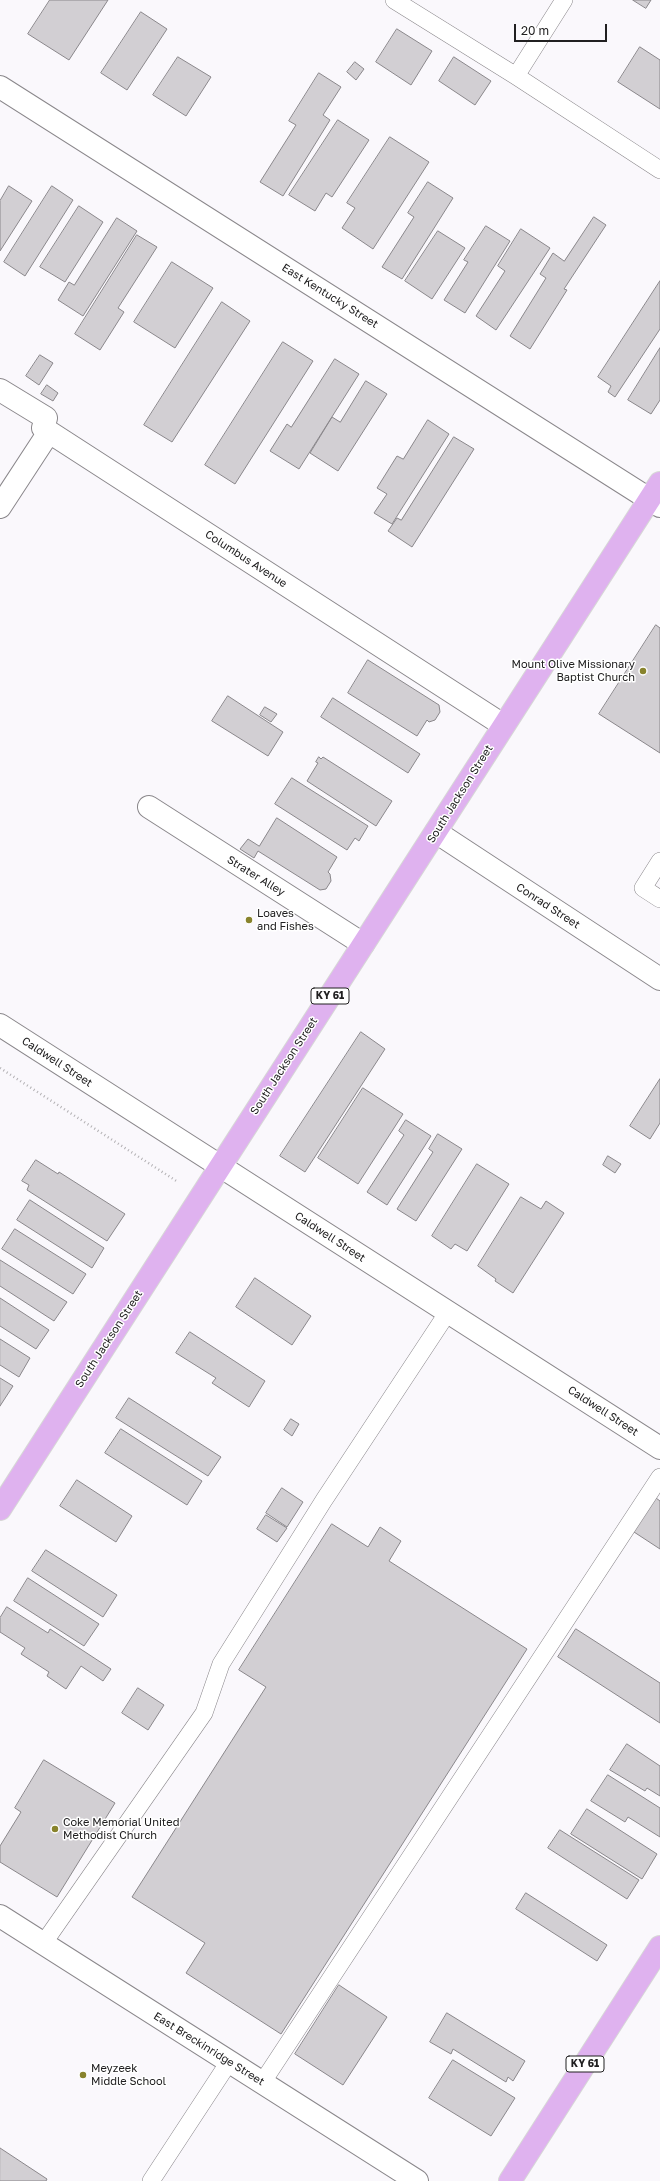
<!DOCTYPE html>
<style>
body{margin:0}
#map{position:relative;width:660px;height:2181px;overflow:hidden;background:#faf8fc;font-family:"Golos Text",sans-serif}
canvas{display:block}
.scale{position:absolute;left:514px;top:24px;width:93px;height:18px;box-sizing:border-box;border:2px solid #212021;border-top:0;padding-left:5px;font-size:12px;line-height:14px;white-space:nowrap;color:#212021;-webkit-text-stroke:3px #fff;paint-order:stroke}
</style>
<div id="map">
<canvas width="660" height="2181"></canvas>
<div class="scale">20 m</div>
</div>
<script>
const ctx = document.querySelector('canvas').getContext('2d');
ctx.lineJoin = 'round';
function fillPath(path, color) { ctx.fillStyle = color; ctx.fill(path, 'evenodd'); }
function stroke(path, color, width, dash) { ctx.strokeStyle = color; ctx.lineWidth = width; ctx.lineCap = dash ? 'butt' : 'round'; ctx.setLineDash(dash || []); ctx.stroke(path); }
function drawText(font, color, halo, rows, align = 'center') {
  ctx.font = font + ' "Golos Text",sans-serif'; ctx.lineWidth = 3; ctx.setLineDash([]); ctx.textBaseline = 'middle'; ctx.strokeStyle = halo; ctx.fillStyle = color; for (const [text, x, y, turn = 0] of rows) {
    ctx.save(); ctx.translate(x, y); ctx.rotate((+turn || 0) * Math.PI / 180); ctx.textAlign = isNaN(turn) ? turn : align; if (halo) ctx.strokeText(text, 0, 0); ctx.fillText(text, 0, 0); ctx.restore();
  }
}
const building = new Path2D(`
 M 50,0 L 108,0 L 69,60 L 28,34 Z
 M 633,0 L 651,0 L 646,8 Z
 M 141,12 L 167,29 L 127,90 L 101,73 Z
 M 397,29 L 432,51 L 411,85 L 376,62 Z
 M 640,47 L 660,60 L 660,109 L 618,82 Z
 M 178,57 L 211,77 L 186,116 L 153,95 Z
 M 454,57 L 491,81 L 475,105 L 439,81 Z
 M 355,62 L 364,69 L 356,80 L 347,72 Z
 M 319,73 L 341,87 L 323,115 L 330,120 L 283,196 L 260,182 L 296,125 L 289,121 Z
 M 338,120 L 369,140 L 332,197 L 326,193 L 315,211 L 289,195 Z
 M 390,137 L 429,162 L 373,249 L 342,228 L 355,208 L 347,203 Z
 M 428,182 L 453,198 L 402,279 L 382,267 L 414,217 L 408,213 Z
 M 9,186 L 32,201 L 0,251 L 0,201 Z
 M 52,186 L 73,200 L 25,276 L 4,262 Z
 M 79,206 L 103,222 L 65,282 L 40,267 Z
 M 594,217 L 606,225 L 564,289 L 567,290 L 530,349 L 510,336 L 546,278 L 540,274 L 553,253 L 564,261 Z
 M 117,218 L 137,231 L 83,316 L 58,300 L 69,282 L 74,285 Z
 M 486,226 L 510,241 L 465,313 L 444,300 L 468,262 L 464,260 Z
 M 521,229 L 550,248 L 496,330 L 476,316 L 505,271 L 498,266 Z
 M 438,231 L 465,248 L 432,299 L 405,281 Z
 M 137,235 L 157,247 L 118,308 L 124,312 L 100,350 L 75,334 Z
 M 172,262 L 213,288 L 175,348 L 134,322 Z
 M 660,281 L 660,329 L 615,397 L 608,392 L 611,386 L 598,377 Z
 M 222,302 L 250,321 L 172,442 L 144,425 Z
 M 283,342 L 313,361 L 235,484 L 205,465 Z
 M 660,348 L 660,400 L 651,414 L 628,400 Z
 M 40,355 L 53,363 L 39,385 L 26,376 Z
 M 335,359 L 359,374 L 299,469 L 270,451 L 287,424 L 291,427 Z
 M 366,381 L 387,394 L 338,471 L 310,453 L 332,417 L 340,422 Z
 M 47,385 L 58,393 L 53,401 L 41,394 Z
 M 428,420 L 449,434 L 392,524 L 374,513 L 387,494 L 377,488 L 397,456 L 403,459 Z
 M 454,437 L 474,449 L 412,547 L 388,531 L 397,518 L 401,520 Z
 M 656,625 L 660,628 L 660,753 L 599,714 Z
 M 368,660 L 439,705 L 440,712 L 435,720 L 429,722 L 427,720 L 417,736 L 348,693 Z
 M 228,696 L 283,732 L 268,756 L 212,721 Z
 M 333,698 L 420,754 L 408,773 L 321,717 Z
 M 265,707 L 277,714 L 271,722 L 260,715 Z
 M 319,757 L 321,759 L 323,757 L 392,801 L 376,826 L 307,781 L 318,763 L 316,762 Z
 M 292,778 L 368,826 L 359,841 L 355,838 L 347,850 L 275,804 Z
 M 277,818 L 337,857 L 328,872 L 330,874 L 331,881 L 326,889 L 320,890 L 258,851 L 254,858 L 240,849 L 248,839 L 259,846 Z
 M 361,1032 L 385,1049 L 305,1172 L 280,1156 Z
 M 660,1079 L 660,1123 L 650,1139 L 630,1126 Z
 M 363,1088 L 403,1114 L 358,1184 L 318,1158 Z
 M 406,1120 L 431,1136 L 387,1205 L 367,1192 L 404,1135 L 399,1131 Z
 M 438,1134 L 462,1149 L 416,1221 L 397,1209 L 433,1152 L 429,1149 Z
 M 608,1156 L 621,1164 L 615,1173 L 603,1165 Z
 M 36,1160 L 58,1174 L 59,1172 L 125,1214 L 107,1241 L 27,1190 L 29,1185 L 22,1181 Z
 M 477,1164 L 509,1184 L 467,1251 L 455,1244 L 451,1249 L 432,1236 Z
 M 521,1197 L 541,1209 L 546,1201 L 564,1213 L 513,1293 L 495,1281 L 496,1279 L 478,1266 Z
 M 30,1200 L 104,1248 L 92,1268 L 17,1220 Z
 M 15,1229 L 86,1274 L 73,1294 L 2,1249 Z
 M 0,1260 L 67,1302 L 54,1321 L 0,1286 Z
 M 255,1278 L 311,1316 L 292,1345 L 236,1307 Z
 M 0,1298 L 49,1330 L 36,1349 L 0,1326 Z
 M 190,1332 L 265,1381 L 249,1407 L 212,1383 L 216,1378 L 176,1353 Z
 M 0,1339 L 30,1358 L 19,1377 L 0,1365 Z
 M 0,1378 L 13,1386 L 0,1406 Z
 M 129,1398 L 221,1457 L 208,1476 L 116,1418 Z
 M 291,1419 L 299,1424 L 292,1436 L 284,1430 Z
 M 121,1429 L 202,1481 L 187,1505 L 105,1453 Z
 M 77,1480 L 132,1516 L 116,1542 L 60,1506 Z
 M 282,1488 L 303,1502 L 287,1527 L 266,1513 Z
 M 656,1498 L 660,1501 L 660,1549 L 634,1532 Z
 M 266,1515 L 287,1528 L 277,1542 L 257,1529 Z
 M 332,1524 L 368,1547 L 380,1527 L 401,1541 L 389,1561 L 527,1649 L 281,2034 L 186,1973 L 205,1943 L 132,1897 L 266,1687 L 239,1670 Z
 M 46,1550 L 117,1595 L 103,1617 L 32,1571 Z
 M 28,1578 L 99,1624 L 84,1646 L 14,1601 Z
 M 7,1607 L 48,1633 L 50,1629 L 111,1669 L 103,1681 L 81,1666 L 66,1689 L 47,1676 L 49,1672 L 21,1654 L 25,1648 L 0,1632 L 0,1618 Z
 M 576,1629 L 660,1683 L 660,1723 L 558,1657 Z
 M 138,1688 L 164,1705 L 148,1730 L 122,1713 Z
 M 627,1744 L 660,1766 L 660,1796 L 647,1788 L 645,1791 L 610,1770 Z
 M 44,1760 L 115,1803 L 57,1897 L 0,1862 L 0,1846 L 21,1812 L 15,1808 Z
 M 608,1775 L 660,1808 L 660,1837 L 628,1817 L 625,1822 L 591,1801 Z
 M 587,1809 L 657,1854 L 642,1879 L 571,1834 Z
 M 560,1830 L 639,1880 L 627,1899 L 548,1848 Z
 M 526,1893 L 607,1945 L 597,1961 L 516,1909 Z
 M 339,1985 L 387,2017 L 343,2085 L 295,2054 Z
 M 447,2013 L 525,2061 L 513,2081 L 508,2077 L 506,2082 L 453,2049 L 451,2054 L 430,2042 Z
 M 453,2060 L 515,2098 L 491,2136 L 429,2098 Z
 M 0,2148 L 47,2179 L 46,2181 L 0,2181 Z`);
const path = new Path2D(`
 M 0,1068 L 178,1182`);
const service = new Path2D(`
 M 394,0 L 516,76 L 660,170
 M 516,76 L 564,0
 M 660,861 L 643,888 L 660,899
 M 43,1944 L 204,1713 L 221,1664 L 324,1500 L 448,1312
 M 262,2083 L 660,1477
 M 151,2181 L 229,2062`);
const minor = new Path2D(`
 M 0,390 L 46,418 L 43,428 L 503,725
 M 0,507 L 49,432
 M 149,807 L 363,944
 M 436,832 L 660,979
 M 0,1025 L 660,1448`);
const tertiary = new Path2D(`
 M 0,87 L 660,506
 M 0,1916 L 417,2181`);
const primary = new Path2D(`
 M 0,1509 L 660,483
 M 510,2181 L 660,1947`);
const markers = [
 [643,671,4,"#88832c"],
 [249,920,4,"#88832c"],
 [55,1829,4,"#88832c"],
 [83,2075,4,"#88832c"]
];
const shields = [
 [330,996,38],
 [585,2064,38]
];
const shieldNames = [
 ["KY 61",330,996],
 ["KY 61",585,2064]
];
const streetNames = [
 ["East Kentucky Street",330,296,32],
 ["Columbus Avenue",246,559,33],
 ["South Jackson Street",460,794,-58],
 ["Strater Alley",256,876,32],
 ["Conrad Street",548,906,33],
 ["Caldwell Street",57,1062,33],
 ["South Jackson Street",284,1066,-57],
 ["Caldwell Street",330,1237,33],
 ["South Jackson Street",109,1339,-57],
 ["Caldwell Street",603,1411,33],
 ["East Breckinridge Street",209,2049,32]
];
const poiNames = [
 ["Mount Olive Missionary",635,665,"right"],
 ["Baptist Church",635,678,"right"],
 ["Loaves",257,914],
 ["and Fishes",257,927],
 ["Coke Memorial United",63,1823],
 ["Methodist Church",63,1836],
 ["Meyzeek",91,2069],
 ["Middle School",91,2082]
];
fillPath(building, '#d2cfd3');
stroke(building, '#8a878b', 1);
stroke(service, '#8a878b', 18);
stroke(minor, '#8a878b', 24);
stroke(tertiary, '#8a878b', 24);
stroke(primary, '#d7d7d7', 24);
stroke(path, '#b2b0b3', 2.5, [1, 3]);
stroke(service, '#fff', 17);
stroke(minor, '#fff', 22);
stroke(tertiary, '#fff', 22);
stroke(primary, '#dfb2ef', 22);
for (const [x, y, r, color] of markers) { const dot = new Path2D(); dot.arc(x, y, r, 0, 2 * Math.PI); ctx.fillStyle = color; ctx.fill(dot); stroke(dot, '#fff', 1.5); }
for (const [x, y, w] of shields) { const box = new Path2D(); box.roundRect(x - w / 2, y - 8, w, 16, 3); ctx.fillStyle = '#fff'; ctx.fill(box); stroke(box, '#212021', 1); }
drawText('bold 10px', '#212021', null, shieldNames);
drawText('11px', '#212021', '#fff', streetNames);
drawText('11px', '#212021', '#fff', poiNames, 'left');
</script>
